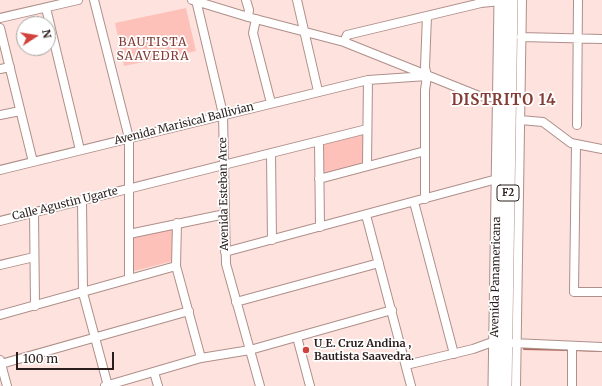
<!DOCTYPE html>
<style>
body{margin:0}
#map{position:relative;width:602px;height:386px;overflow:hidden;background:#fee2de;font-family:Merriweather,serif}
canvas{display:block}
.north{position:absolute;left:16px;top:16px;width:40px;height:40px;box-sizing:border-box;background:#fff;border:1px solid #aaa5a4;border-radius:50%;rotate:78deg;font-size:11px;font-weight:700;line-height:16px;text-align:center;color:#2a1e1c}
.north::after{content:'';display:block;margin:auto;width:14px;height:18px;background:#d1423d;clip-path:polygon(50% 0,100% 100%,50% 72%,0 100%)}
.scale{position:absolute;left:16px;top:352px;width:98px;height:18px;box-sizing:border-box;border:2px solid #2a1e1c;border-top:0;padding-left:5px;font-size:12px;line-height:14px;white-space:nowrap;color:#2a1e1c;-webkit-text-stroke:3px #fff;paint-order:stroke}
</style>
<div id="map">
<canvas width="602" height="386"></canvas>
<div class="north">N</div>
<div class="scale">100 m</div>
</div>
<script>
const ctx = document.querySelector('canvas').getContext('2d');
ctx.lineJoin = 'round';
function fillPath(path, color) { ctx.fillStyle = color; ctx.fill(path, 'evenodd'); }
function stroke(path, color, width, dash) { ctx.strokeStyle = color; ctx.lineWidth = width; ctx.lineCap = dash ? 'butt' : 'round'; ctx.setLineDash(dash || []); ctx.stroke(path); }
function drawText(font, color, halo, rows, align = 'center') {
  ctx.font = font + ' Merriweather,serif'; ctx.lineWidth = 3.5; ctx.setLineDash([]); ctx.textBaseline = 'middle'; ctx.strokeStyle = halo; ctx.fillStyle = color; for (const [text, x, y, turn = 0] of rows) {
    ctx.save(); ctx.translate(x, y); ctx.rotate((+turn || 0) * Math.PI / 180); ctx.textAlign = isNaN(turn) ? turn : align; if (halo) ctx.strokeText(text, 0, 0); ctx.fillText(text, 0, 0); ctx.restore();
  }
}
const green = new Path2D(`
 M 186,8 L 196,51 L 124,66 L 115,23 Z
 M 365,134 L 364,163 L 323,174 L 323,143 Z
 M 172,227 L 173,261 L 134,271 L 133,236 Z`);
const stream = new Path2D(`
 M 524,349 L 569,350
 M 573,350 L 602,351`);
const minor = new Path2D(`
 M 94,0 L 129,138 L 129,279
 M 192,0 L 248,17 L 344,42 L 479,96 L 499,98
 M 196,0 L 223,114 L 226,264 L 260,386
 M 246,0 L 249,10 L 248,17
 M 297,0 L 318,91
 M 46,8 L 80,150
 M 0,18 L 78,0
 M 256,19 L 253,33 L 271,103
 M 0,28 L 33,162
 M 521,37 L 602,39
 M 344,42 L 347,35 L 481,3 L 501,1
 M 0,69 L 10,67
 M 0,115 L 20,111
 M 520,120 L 543,122 L 571,143 L 602,149
 M 577,125 L 578,0
 M 319,141 L 320,227
 M 576,144 L 574,292 L 602,292
 M 271,153 L 272,240
 M 367,165 L 368,80
 M 0,170 L 368,80 L 427,76
 M 319,179 L 425,151
 M 425,199 L 425,90 L 427,76 L 425,67 L 427,16
 M 82,200 L 83,293 L 108,386
 M 414,202 L 454,354
 M 34,212 L 35,306
 M 366,215 L 411,386
 M 0,221 L 367,129
 M 177,223 L 176,266 L 201,358
 M 129,234 L 225,214
 M 225,252 L 497,179
 M 0,265 L 34,257
 M 236,302 L 379,263
 M 0,315 L 176,266
 M 297,337 L 310,386
 M 513,343 L 602,347
 M 0,360 L 7,386
 M 1,364 L 189,311
 M 406,365 L 473,349 L 498,340
 M 154,372 L 158,386
 M 105,386 L 201,358 L 250,350 L 392,310
 M 516,386 L 522,0
 M 572,386 L 572,347`);
const trunk = new Path2D(`
 M 495,386 L 501,0
 M 505,386 L 511,0`);
const markers = [
 [306,350,4,"#d1423d"]
];
const shields = [
 [508,193,22]
];
const shieldNames = [
 ["F2",508,193]
];
const streetNames = [
 ["Avenida Marisical Ballivian",184,124,-14],
 ["Avenida Esteban Arce",224,194,-91],
 ["Calle Agustin Ugarte",65,204,-14],
 ["Avenida Panamericana",496,277,-89]
];
const poiNames = [
 ["U_E. Cruz Andina ,",314,344],
 ["Bautista Saavedra.",314,357]
];
const neighbourhoodNames = [
 ["BAUTISTA",153,43],
 ["SAAVEDRA",153,57]
];
const districtNames = [
 ["DISTRITO 14",504,101]
];
fillPath(green, '#fdc1ba');
stroke(stream, '#b0675e', 2);
stroke(minor, '#af8f8a', 10);
stroke(trunk, '#af8f8a', 15);
stroke(minor, '#fff', 8);
stroke(trunk, '#fff', 13);
for (const [x, y, r, color] of markers) { const dot = new Path2D(); dot.arc(x, y, r, 0, 2 * Math.PI); ctx.fillStyle = color; ctx.fill(dot); stroke(dot, '#fff', 1.5); }
for (const [x, y, w] of shields) { const box = new Path2D(); box.roundRect(x - w / 2, y - 8, w, 16, 3); ctx.fillStyle = '#fff'; ctx.fill(box); stroke(box, '#2a1e1c', 1); }
drawText('bold 10px', '#2a1e1c', null, shieldNames);
drawText('11px', '#2a1e1c', '#fff', streetNames);
drawText('bold 11px', '#2a1e1c', '#fff', poiNames, 'left');
ctx.letterSpacing = '1px';
drawText('12px', '#843c36', '#fff', neighbourhoodNames);
ctx.letterSpacing = '0px';
ctx.letterSpacing = '1px';
drawText('bold 15px', '#843c36', '#fff', districtNames);
ctx.letterSpacing = '0px';
</script>
